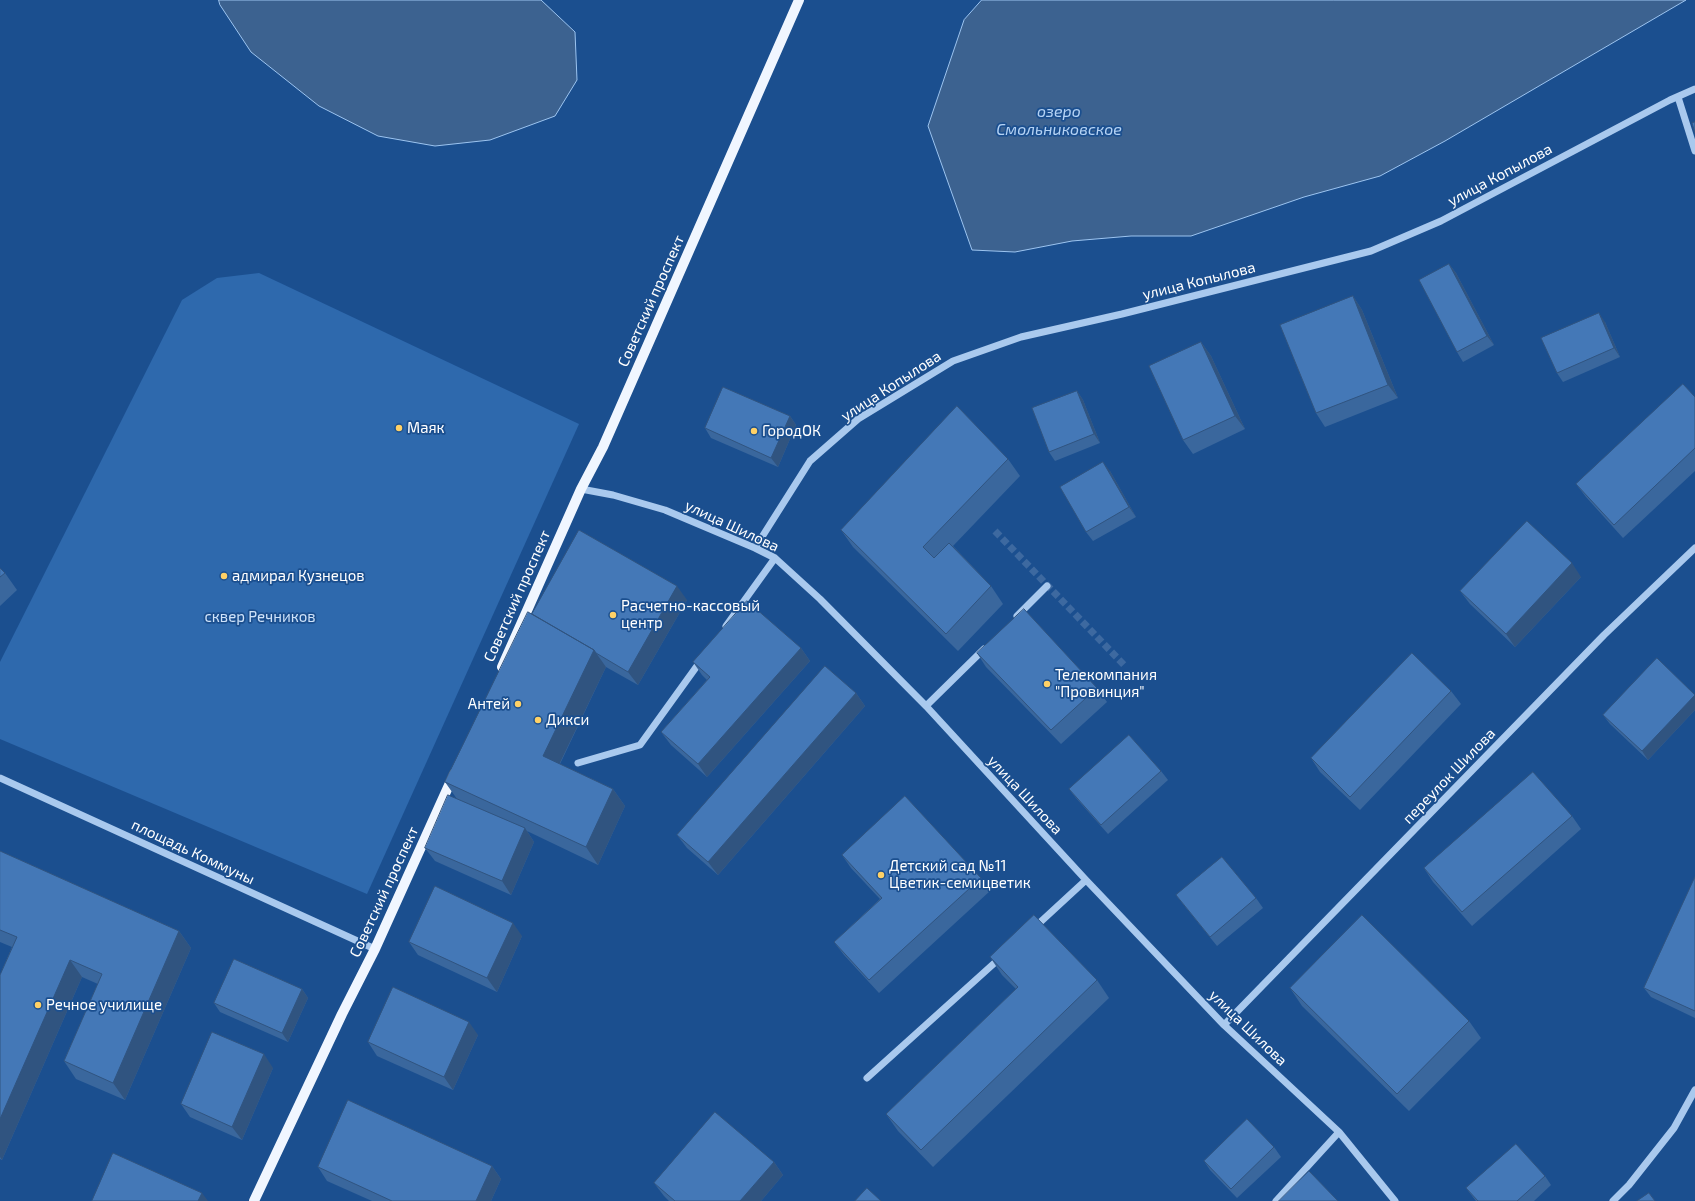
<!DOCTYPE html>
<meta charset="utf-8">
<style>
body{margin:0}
canvas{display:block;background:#1b4f8f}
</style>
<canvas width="1695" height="1201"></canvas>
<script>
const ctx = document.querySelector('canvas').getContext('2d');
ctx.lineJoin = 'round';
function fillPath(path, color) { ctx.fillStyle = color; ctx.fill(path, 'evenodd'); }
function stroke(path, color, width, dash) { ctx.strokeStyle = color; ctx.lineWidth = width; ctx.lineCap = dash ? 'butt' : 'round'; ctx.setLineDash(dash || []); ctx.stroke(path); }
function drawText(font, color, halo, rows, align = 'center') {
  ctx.font = font + ' "Exo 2",sans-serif'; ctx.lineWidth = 3.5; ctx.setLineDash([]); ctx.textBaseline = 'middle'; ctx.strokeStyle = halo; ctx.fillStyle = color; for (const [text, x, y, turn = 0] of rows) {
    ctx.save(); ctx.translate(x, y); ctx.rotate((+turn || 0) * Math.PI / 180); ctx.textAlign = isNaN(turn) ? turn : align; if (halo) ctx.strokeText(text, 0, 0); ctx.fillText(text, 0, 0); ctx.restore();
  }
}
const green = new Path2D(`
 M 259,273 L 579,424 L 367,894 L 0,739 L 0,662 L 182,300 L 217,278 Z`);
const water = new Path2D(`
 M 219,0 L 541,0 L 575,32 L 577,80 L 555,116 L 490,140 L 435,146 L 378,136 L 319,106 L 251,52 L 220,5 Z
 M 982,0 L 1686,0 L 1445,141 L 1380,176 L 1304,197 L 1191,236 L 1131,236 L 1072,241 L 1015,252 L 972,250 L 928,126 L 964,20 Z`);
const minorTunnel = new Path2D(`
 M 995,531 L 1126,667`);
const minor = new Path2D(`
 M 1678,97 L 1695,151
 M 581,489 L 613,495 L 665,510 L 755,548 L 775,558 L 820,599 L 926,706 L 1086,880 L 1224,1025 L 1339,1132 L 1395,1201
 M 755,548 L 810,461 L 858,419 L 953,361 L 1021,337 L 1122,314 L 1371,251 L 1441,221 L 1670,100 L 1695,89
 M 1017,616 L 1047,586
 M 726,626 L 775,558
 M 926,706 L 984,649
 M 578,763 L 640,745 L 702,659
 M 0,778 L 375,949
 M 1035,927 L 1086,880
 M 1224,1025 L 1604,635 L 1695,548
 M 867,1078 L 1000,958
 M 1276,1201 L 1339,1132
 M 1613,1201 L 1629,1185 L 1674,1128 L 1695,1090`);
const major = new Path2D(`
 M 502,667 L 581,489 L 603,447 L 799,0
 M 254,1201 L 342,1014 L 375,949 L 454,774`);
const wall = new Path2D(`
 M 1449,264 L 1456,273 L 1494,345 L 1463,362 L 1457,352 Z
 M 1353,296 L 1362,310 L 1398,398 L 1325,427 L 1316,413 Z
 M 1605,322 L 1620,357 L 1563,382 L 1557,373 Z
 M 1201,342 L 1211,356 L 1245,429 L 1193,454 L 1183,440 Z
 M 1077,391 L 1083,400 L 1100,443 L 1055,461 L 1049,452 Z
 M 1695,397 L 1695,471 L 1623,538 L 1586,497 L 1576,484 Z
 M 790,416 L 796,425 L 778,467 L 711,438 L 705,428 Z
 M 1008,459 L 1020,476 L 953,546 L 991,586 L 1003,604 L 958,651 L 853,547 L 841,530 Z
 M 1110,471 L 1136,517 L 1093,541 L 1086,532 Z
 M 0,568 L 5,573 L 17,590 L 0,606 Z
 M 1581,577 L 1515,647 L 1470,604 L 1460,591 Z
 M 687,600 L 638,685 L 606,667 L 560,764 L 613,789 L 625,806 L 598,865 L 527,831 L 534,842 L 511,895 L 435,861 L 425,848 L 457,799 L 445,782 L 532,614 Z
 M 801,648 L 810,661 L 707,777 L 671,745 L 661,732 L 707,680 L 702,675 L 693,662 Z
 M 977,653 L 1097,688 L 1107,702 L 1061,744 L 986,667 Z
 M 1451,691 L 1461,704 L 1360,810 L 1320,772 L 1311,758 Z
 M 856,693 L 865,706 L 718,875 L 687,848 L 677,835 Z
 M 1695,695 L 1695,710 L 1648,760 L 1610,724 L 1603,715 Z
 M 1161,771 L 1168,780 L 1108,834 L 1076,798 L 1069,789 Z
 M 1572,816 L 1581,829 L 1472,926 L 1433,882 L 1424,868 Z
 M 0,851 L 179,931 L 191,948 L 125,1100 L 76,1079 L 64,1061 L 98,984 L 82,977 L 2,1160 L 0,1159 L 0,975 L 12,947 L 0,942 Z
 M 842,855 L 981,878 L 990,891 L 879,993 L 844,955 L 834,942 L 880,899 L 851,868 Z
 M 1695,877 L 1695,1018 L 1651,997 L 1644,988 Z
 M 1176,895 L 1256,898 L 1263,908 L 1217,946 L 1183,904 Z
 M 522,936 L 497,992 L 418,955 L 409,942 Z
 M 990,957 L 1097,980 L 1109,998 L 933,1167 L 898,1131 L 886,1114 L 1016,989 L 1002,975 Z
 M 1290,988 L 1469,1021 L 1481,1038 L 1409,1111 L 1302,1006 Z
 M 302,989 L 308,998 L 288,1042 L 220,1012 L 214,1003 Z
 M 478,1035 L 453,1090 L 377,1056 L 368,1042 Z
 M 273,1068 L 242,1140 L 190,1117 L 181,1104 Z
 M 1274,1147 L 1281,1157 L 1237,1198 L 1210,1170 L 1204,1161 Z
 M 774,1162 L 783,1175 L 761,1201 L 669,1201 L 664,1196 L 654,1183 Z
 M 492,1166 L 501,1179 L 491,1201 L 372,1201 L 327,1181 L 318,1167 Z
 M 1545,1176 L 1551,1185 L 1534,1201 L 1476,1201 L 1466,1188 Z`);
const shadedWall = new Path2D(`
 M 1449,264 L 1456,273 L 1494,345 L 1487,336 Z
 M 1353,296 L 1362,310 L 1398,398 L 1388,385 Z
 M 1599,313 L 1605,322 L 1620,357 L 1614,348 Z
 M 1201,342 L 1211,356 L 1245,429 L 1235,416 Z
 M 1077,391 L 1083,400 L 1100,443 L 1094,434 Z
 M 790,416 L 796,425 L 778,467 L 771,458 Z
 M 1103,462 L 1110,471 L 1136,517 L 1129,507 Z
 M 1572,563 L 1581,577 L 1515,647 L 1506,634 Z
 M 677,586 L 687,600 L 638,685 L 628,672 Z
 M 801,648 L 810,661 L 707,777 L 698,764 Z
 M 594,650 L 606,667 L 555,773 L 543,756 Z
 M 856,693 L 865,706 L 718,875 L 708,862 Z
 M 1695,695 L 1695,710 L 1648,760 L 1642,751 Z
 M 613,789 L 625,806 L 598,865 L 586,847 Z
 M 525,828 L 534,842 L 511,895 L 502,881 Z
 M 513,923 L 522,936 L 497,992 L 487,978 Z
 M 179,931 L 191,948 L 125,1100 L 113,1083 Z
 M 70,960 L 82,977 L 2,1160 L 0,1157 L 0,1119 Z
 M 302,989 L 308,998 L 288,1042 L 282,1033 Z
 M 469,1022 L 478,1035 L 453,1090 L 444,1077 Z
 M 264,1054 L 273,1068 L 242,1140 L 232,1127 Z
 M 774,1162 L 783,1175 L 761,1201 L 740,1201 Z
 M 492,1166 L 501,1179 L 491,1201 L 476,1201 Z
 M 202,1193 L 208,1201 L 198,1201 Z`);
const building = new Path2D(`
 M 1695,122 L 1695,133 L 1692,123 Z
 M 1449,264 L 1487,336 L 1457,352 L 1419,280 Z
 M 1353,296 L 1388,385 L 1316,413 L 1280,325 Z
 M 1599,313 L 1614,348 L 1557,373 L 1541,338 Z
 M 1201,342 L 1235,416 L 1183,440 L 1149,366 Z
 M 1683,384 L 1695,397 L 1695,448 L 1614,525 L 1576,484 Z
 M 723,387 L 790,416 L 771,458 L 705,428 Z
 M 1077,391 L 1094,434 L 1049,452 L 1032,408 Z
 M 957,406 L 1008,459 L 923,547 L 934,558 L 949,543 L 991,586 L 946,634 L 841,530 Z
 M 1103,462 L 1129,507 L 1086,532 L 1060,487 Z
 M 1527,521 L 1572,563 L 1506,634 L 1460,591 Z
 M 579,530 L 677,586 L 628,672 L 596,653 L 594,650 L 532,614 Z
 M 0,568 L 5,573 L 0,577 Z
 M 747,601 L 801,648 L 698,764 L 661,732 L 710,677 L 693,662 Z
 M 1024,609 L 1097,688 L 1051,730 L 977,653 Z
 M 528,612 L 594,650 L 543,756 L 613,789 L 586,847 L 445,782 Z
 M 1412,653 L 1451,691 L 1350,797 L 1311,758 Z
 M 1657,658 L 1695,695 L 1642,751 L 1603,715 Z
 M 825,666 L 856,693 L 708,862 L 677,835 Z
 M 1129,735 L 1161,771 L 1101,825 L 1069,789 Z
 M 1533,772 L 1572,816 L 1462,912 L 1424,868 Z
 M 448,795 L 525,828 L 502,881 L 425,848 Z
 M 905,796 L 981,878 L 869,980 L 834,942 L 882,898 L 842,855 Z
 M 0,851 L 179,931 L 113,1083 L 64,1061 L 102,974 L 70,960 L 0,1119 L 0,975 L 17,937 L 0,930 Z
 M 1222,857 L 1256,898 L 1210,937 L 1176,895 Z
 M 1695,877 L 1695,1011 L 1644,988 Z
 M 435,886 L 513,923 L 487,978 L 409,942 Z
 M 1034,915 L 1097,980 L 921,1150 L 886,1114 L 1018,987 L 990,957 Z
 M 1362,915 L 1469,1021 L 1397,1094 L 1290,988 Z
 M 234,959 L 302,989 L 282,1033 L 214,1003 Z
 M 393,987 L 469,1022 L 444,1077 L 368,1042 Z
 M 212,1032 L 264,1054 L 232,1127 L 181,1104 Z
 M 348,1100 L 492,1166 L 476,1201 L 392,1201 L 318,1167 Z
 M 715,1112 L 774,1162 L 740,1201 L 675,1201 L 654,1183 Z
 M 1247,1119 L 1274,1147 L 1231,1189 L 1204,1161 Z
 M 1516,1144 L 1545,1176 L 1517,1201 L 1478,1201 L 1466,1188 Z
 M 113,1153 L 202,1193 L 198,1201 L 92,1201 Z
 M 1309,1171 L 1338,1201 L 1279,1201 Z
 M 867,1188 L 881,1201 L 855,1201 Z
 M 1649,1193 L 1655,1201 L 1637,1201 Z`);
const markers = [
 [399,428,4,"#ffd166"],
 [754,431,4,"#ffd166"],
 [224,576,4,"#ffd166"],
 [613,615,4,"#ffd166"],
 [1047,684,4,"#ffd166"],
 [518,704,4,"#ffd166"],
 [538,720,4,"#ffd166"],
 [881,875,4,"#ffd166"],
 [38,1005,4,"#ffd166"]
];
const streetNames = [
 ["улица Копылова",1500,175,-28],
 ["улица Копылова",1199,281,-14],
 ["Советский проспект",651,301,-66],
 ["улица Копылова",891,386,-33],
 ["улица Шилова",732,526,25],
 ["Советский проспект",517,596,-66],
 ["переулок Шилова",1449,776,-46],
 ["улица Шилова",1025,795,47],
 ["площадь Коммуны",193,852,25],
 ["Советский проспект",384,892,-65],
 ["улица Шилова",1248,1028,44]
];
const poiNames = [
 ["Маяк",407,428],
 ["ГородОК",762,431],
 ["адмирал Кузнецов",232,576],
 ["Расчетно-кассовый",621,606],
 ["центр",621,623],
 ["Телекомпания",1055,675],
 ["\"Провинция\"",1055,692],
 ["Антей",510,704,"right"],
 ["Дикси",546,720],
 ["Детский сад №11",889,866],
 ["Цветик-семицветик",889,883],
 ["Речное училище",46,1005]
];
const parkNames = [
 ["сквер Речников",260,617]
];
const waterNames = [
 ["озеро",1059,112],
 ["Смольниковское",1059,130]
];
fillPath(green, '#2e69ad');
fillPath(water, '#3c6290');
stroke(water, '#9cc4f0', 1);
stroke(minorTunnel, '#3d69a0', 7, [7, 3.5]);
stroke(minor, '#a9c9ee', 7);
stroke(major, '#f0f6ff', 10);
fillPath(wall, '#3a679d');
fillPath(shadedWall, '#305480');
fillPath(building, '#4478b7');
stroke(building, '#305480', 1);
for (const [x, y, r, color] of markers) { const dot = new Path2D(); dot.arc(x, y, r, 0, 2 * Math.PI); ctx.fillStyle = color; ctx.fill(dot); stroke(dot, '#1b4f8f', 1.5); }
drawText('15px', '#fff', '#1b4f8f', streetNames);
drawText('15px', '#fff', '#1b4f8f', poiNames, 'left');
drawText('15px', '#cfe3fa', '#1b4f8f', parkNames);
drawText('italic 16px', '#b5d3f5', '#1b4f8f', waterNames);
</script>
